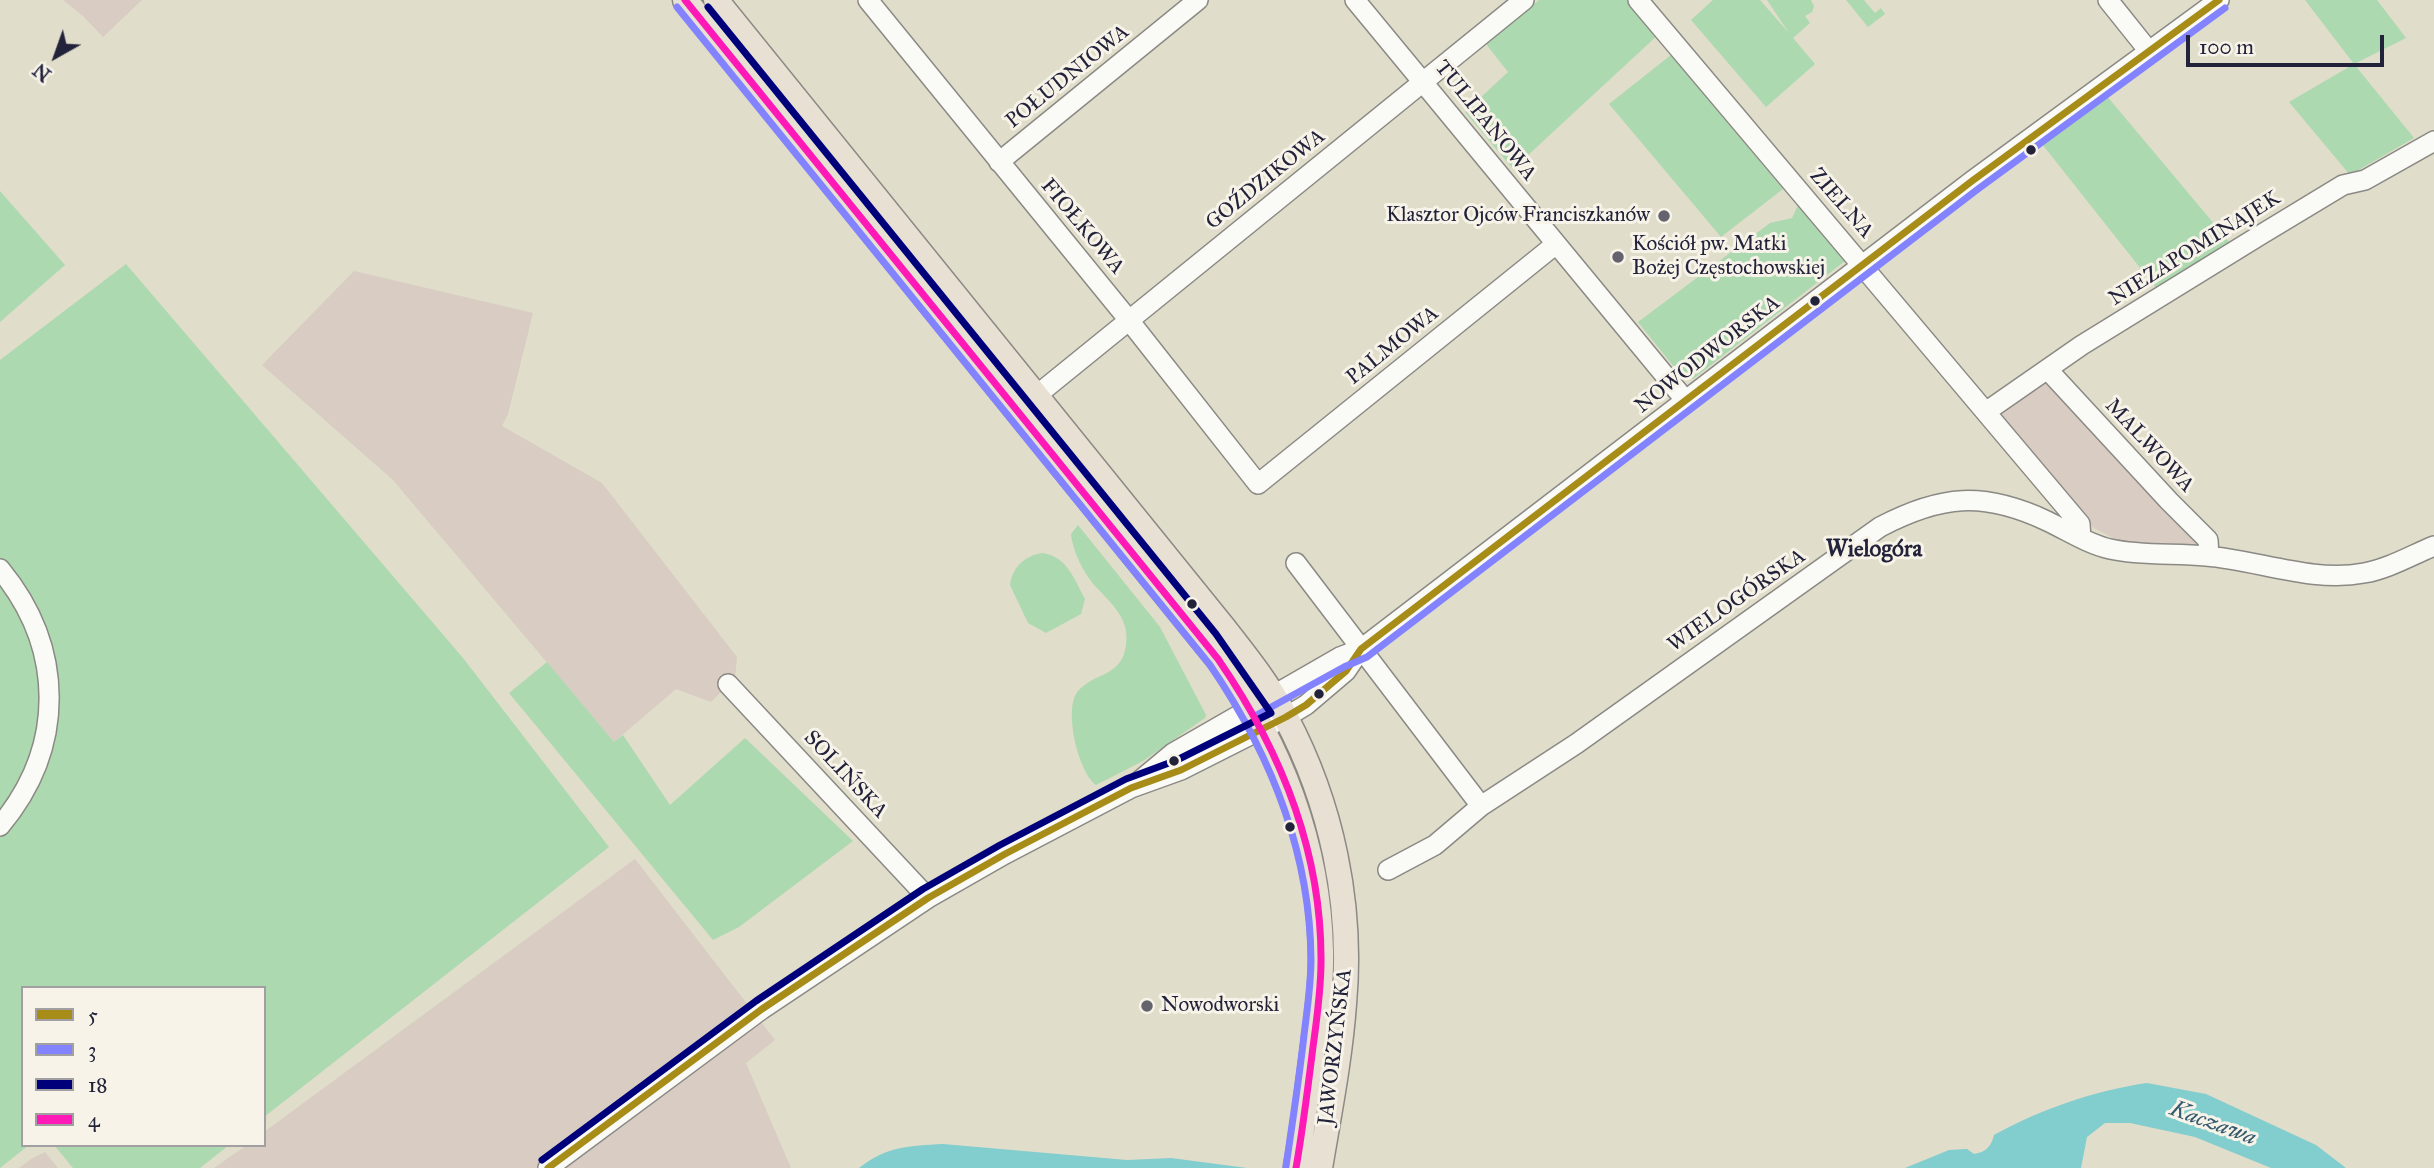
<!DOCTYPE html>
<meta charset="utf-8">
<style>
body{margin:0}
#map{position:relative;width:2434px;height:1168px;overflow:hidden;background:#e0ddca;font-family:"IM FELL Great Primer",serif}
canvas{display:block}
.legend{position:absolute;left:21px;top:986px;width:245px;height:161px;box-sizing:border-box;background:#f7f3e8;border:2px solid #a29fa3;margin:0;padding:9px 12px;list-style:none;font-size:21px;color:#22223b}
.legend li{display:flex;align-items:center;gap:14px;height:35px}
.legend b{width:35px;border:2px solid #a29fa3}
.north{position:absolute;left:21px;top:21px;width:70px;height:70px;-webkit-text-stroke:5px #f7f3e8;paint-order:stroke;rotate:220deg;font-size:19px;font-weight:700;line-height:28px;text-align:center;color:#22223b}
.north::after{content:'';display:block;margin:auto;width:24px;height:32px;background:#22223b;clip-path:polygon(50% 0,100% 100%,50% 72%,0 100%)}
.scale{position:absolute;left:2186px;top:35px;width:198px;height:32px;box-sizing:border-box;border:4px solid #22223b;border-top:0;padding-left:9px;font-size:21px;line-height:24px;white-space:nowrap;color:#22223b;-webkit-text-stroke:5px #f7f3e8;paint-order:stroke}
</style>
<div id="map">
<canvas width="2434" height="1168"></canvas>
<ul class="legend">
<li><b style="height:9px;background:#a78c18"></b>5</li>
<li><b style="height:9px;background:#8383ff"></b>3</li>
<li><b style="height:9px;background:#00007b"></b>18</li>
<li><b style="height:9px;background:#ff1ab8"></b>4</li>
</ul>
<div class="north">N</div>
<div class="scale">100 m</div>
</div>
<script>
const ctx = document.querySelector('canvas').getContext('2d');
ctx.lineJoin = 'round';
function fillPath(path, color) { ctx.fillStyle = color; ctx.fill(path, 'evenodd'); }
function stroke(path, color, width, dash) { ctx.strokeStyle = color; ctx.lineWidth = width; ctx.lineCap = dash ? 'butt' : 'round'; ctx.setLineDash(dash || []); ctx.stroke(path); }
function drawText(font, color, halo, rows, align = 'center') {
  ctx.font = font + ' "IM FELL Great Primer",serif'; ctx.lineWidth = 6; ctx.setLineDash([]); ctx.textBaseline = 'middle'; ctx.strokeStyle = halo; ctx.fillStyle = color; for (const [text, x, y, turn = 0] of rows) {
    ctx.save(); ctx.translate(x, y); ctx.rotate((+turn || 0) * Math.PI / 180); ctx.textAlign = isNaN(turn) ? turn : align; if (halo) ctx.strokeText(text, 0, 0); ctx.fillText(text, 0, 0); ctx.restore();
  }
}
const industrial = new Path2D(`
 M 63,0 L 142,0 L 103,37 L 83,16 Z
 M 354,271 L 533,313 L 508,414 L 502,426 L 602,483 L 737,657 L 735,678 L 711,702 L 676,689 L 614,742 L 393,480 L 262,365 Z
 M 2047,378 L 2200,540 L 2201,551 L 2117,540 L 2094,528 L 1998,411 Z
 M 635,859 L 775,1040 L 746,1063 L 791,1168 L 214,1168 L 247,1145 L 264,1145 L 264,1132 Z
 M 45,1152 L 58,1168 L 19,1168 L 31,1159 Z`);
const green = new Path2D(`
 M 1539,0 L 1629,0 L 1659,34 L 1513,169 L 1465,112 L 1508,72 L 1486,44 Z
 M 1713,0 L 1760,0 L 1789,33 L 1767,0 L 1811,0 L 1814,6 L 1812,12 L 1805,16 L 1810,23 L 1793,38 L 1815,64 L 1766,107 L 1691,20 Z
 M 1846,0 L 1864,0 L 1875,13 L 1881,8 L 1885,14 L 1868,27 Z
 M 2305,0 L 2377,0 L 2406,38 L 2354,64 L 2414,138 L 2350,175 L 2289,102 L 2354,64 Z
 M 1671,55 L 1783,189 L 1721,237 L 1609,104 Z
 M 2106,95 L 2231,244 L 2156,288 L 2042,144 Z
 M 0,191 L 65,265 L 0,322 Z
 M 1799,203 L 1840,246 L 1845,261 L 1693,379 L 1682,377 L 1638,322 L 1770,223 L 1792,218 Z
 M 126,264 L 463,658 L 609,847 L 264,1117 L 264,988 L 23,988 L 23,1145 L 29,1145 L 0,1168 L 0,360 Z
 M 1078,525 L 1160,627 L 1206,715 L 1205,718 L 1143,761 L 1096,785 C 1078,772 1063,708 1078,691 C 1095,672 1122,677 1126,645 C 1130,619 1112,604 1096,587 C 1084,574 1073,552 1071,534 Z
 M 1042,553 C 1067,556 1074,579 1085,599 L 1081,614 L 1046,633 L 1028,623 L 1010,585 C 1012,568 1024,556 1042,553 Z
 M 547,662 L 614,742 L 623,735 L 670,805 L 745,738 L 853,841 L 739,927 L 713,940 L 509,693 Z
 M 54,1145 L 229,1145 L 200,1168 L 73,1168 Z`);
const water = new Path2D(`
 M 2147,1083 L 2206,1094 L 2316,1145 L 2346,1168 L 2271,1168 L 2195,1137 L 2130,1123 L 2105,1123 L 2087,1137 L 2081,1168 L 1905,1168 L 1949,1150 L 1967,1149 L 1974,1154 C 1986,1152 1991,1147 1994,1135 C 2041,1109 2094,1091 2147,1083 Z
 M 943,1144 L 1127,1160 L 1171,1158 L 1247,1168 L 859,1168 C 887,1146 909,1146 943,1144 Z`);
const minor = new Path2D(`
 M 868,0 L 1128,319 L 1258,484 L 1556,244
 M 1355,0 L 1686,401
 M 1638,0 L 2080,524 L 2081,538
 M 2108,0 L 2148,50
 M 999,162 L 1198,0
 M 2048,370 L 2169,501 L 2208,540 L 2209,556
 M 1037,395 L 1524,0
 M 1987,411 L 2082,345 L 2262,234 L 2343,185 L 2365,180 L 2434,141
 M 1296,563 L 1481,806
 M 0,569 C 65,648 66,747 0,826
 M 728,684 L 928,898
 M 1131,788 L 1173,753 L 1340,657 L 1361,649 L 1972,181 L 2219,0
 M 1388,870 L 1435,845 L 1481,806 L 1576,744 L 1880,527 C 1941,495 1983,491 2047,521 C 2068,531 2088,544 2110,549 C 2141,556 2175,553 2206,556 C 2258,560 2312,583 2364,573 C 2388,569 2412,555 2434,546
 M 548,1168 L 762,1009 L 928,898 L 1005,854 L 1131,788 L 1181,770 L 1286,717 L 1306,705 L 1346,671 L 1361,649`);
const major = new Path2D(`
 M 685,0 L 1218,659 C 1281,744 1319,846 1321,951 C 1322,983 1317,1015 1313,1047 C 1308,1087 1303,1128 1296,1168
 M 716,0 L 1224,628 C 1246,656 1269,685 1285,716 C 1332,804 1353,905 1344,1004 C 1340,1059 1329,1114 1320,1168`);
const bus1 = new Path2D(`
 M 548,1168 L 762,1009 L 928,898 L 1005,854 L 1131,788 L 1181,770 L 1286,717 L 1306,705 L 1346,671 L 1361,649 L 1972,181 L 2219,0`);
const bus2 = new Path2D(`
 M 677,7 L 1210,665 C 1270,753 1310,851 1311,959 C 1311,988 1306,1016 1303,1044 C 1298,1085 1292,1126 1286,1166
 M 1255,716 L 1344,667 L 1367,657 L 1978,189 L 2225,8`);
const bus3 = new Path2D(`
 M 542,1160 L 756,1001 L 923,889 L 1000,845 L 1126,779 L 1177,760 L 1271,713 L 1216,634 L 708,7`);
const bus4 = new Path2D(`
 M 685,0 L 1218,659 C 1280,749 1322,851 1321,962 C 1321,990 1317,1018 1313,1047 C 1308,1087 1303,1128 1296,1168`);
const markers = [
 [2031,150,6,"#22223b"],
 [1664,216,7,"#64636d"],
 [1618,257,7,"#64636d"],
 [1815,301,6,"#22223b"],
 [1192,604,6,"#22223b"],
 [1319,694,6,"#22223b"],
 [1174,761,6,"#22223b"],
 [1290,827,6,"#22223b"],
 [1147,1006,7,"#64636d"]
];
const streetNames = [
 ["POŁUDNIOWA",1068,77,-39],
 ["TULIPANOWA",1485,121,51],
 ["GOŹDZIKOWA",1266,180,-39],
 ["ZIELNA",1841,204,49],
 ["FIOŁKOWA",1082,227,50],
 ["NIEZAPOMINAJEK",2195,249,-32],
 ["PALMOWA",1393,346,-39],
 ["NOWODWORSKA",1708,355,-38],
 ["MALWOWA",2149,446,47],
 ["WIELOGÓRSKA",1737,601,-35],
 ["SOLIŃSKA",845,775,47],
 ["JAWORZYŃSKA",1336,1047,-83]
];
const poiNames = [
 ["Klasztor Ojców Franciszkanów",1650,216,"right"],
 ["Kościół pw. Matki",1632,245],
 ["Bożej Częstochowskiej",1632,269],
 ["Nowodworski",1161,1006]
];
const neighbourhoodNames = [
 ["Wielogóra",1874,550]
];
const waterNames = [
 ["Kaczawa",2213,1124,20]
];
fillPath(industrial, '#d8ccc3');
fillPath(green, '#acd9af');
fillPath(water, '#82cdce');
stroke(minor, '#8b8984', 22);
stroke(major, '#8b8984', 27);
stroke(minor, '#fafaf7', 19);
stroke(major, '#e7e0d3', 24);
stroke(bus1, '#a78c18', 7);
stroke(bus2, '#8383ff', 7);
stroke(bus3, '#00007b', 7);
stroke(bus4, '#ff1ab8', 7);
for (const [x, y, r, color] of markers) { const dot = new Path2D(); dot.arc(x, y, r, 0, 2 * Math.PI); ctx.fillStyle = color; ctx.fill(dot); stroke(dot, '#f7f3e8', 2.5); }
drawText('21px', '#22223b', '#f7f3e8', streetNames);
drawText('21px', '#22223b', '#f7f3e8', poiNames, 'left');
drawText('bold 23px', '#22223b', '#f7f3e8', neighbourhoodNames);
drawText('italic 23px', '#355b6f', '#f7f3e8', waterNames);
</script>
